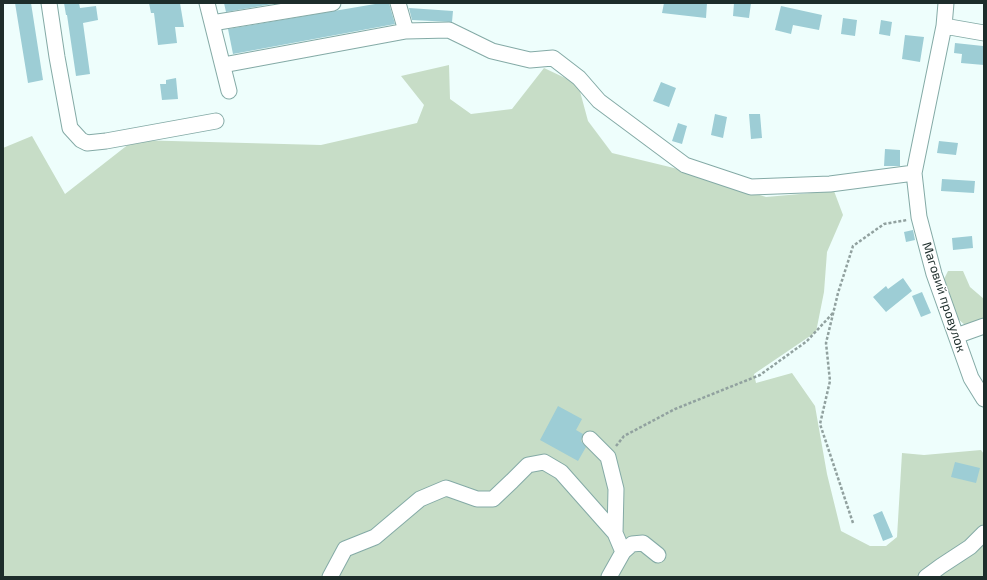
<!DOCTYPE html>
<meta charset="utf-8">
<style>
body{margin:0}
#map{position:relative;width:987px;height:580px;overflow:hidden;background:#eefefc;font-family:"Exo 2",sans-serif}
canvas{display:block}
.frame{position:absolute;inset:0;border:4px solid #1d2d2b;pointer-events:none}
</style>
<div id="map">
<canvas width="987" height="580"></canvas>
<div class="frame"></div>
</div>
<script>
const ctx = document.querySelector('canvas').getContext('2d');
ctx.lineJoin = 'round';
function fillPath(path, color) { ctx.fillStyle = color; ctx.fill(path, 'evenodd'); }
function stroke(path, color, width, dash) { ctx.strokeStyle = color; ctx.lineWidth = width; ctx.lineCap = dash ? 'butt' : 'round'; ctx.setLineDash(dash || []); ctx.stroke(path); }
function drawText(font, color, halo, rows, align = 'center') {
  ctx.font = font + ' "Exo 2",sans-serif'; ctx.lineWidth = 3; ctx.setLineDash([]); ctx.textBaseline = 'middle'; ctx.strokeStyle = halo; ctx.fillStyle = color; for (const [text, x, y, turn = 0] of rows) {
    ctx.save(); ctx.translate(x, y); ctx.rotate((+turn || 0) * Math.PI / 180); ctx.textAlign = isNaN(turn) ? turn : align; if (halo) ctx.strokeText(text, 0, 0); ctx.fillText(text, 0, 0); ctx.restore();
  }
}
const green = new Path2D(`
 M 449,65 L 450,99 L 471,114 L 512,109 L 544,68 L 578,84 L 588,121 L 612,153 L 674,168 L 766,197 L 834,191 L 843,215 L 827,252 L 824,292 L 816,332 L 754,374 L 756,383 L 792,373 L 815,406 L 827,474 L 841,531 L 870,546 L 886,546 L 897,537 L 902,453 L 924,455 L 981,450 L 984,454 L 984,577 L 3,577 L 3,148 L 32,136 L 65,194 L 134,140 L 321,145 L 417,123 L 424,105 L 401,76 Z
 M 948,271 L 963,271 L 970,287 L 984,299 L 984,318 L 965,325 L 958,319 L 944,279 Z`);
const building = new Path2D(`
 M 15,3 L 31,3 L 43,80 L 28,83 Z
 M 64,3 L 79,3 L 80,8 L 96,6 L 98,20 L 83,23 L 90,74 L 76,76 L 67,15 L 66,15 Z
 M 149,3 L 180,3 L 184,27 L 175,27 L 177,43 L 158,45 L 154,13 L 151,13 Z
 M 224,3 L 278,3 L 226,12 Z
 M 381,3 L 389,3 L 395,24 L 233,54 L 228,29 Z
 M 664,3 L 707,3 L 706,18 L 662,13 Z
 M 734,3 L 751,3 L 749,18 L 733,16 Z
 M 781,6 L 822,15 L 819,30 L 793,25 L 791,34 L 775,30 Z
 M 409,8 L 453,11 L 452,22 L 412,20 Z
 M 843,18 L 857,20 L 855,36 L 841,34 Z
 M 881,20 L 892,22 L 890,36 L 879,34 Z
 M 905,35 L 924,37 L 920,62 L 902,59 Z
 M 955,43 L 983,46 L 984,65 L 961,63 L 962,54 L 954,53 Z
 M 176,78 L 178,99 L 162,100 L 160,84 L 166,84 L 166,80 Z
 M 661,82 L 676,88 L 669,107 L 653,101 Z
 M 715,114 L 727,117 L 723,138 L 711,135 Z
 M 749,114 L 760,114 L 762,138 L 751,139 Z
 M 678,123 L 687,126 L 682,144 L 672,141 Z
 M 939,141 L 958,143 L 956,155 L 937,153 Z
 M 885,149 L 900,150 L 900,166 L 884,166 Z
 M 942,179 L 975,181 L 974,193 L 941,191 Z
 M 913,230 L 915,240 L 906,242 L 904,232 Z
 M 972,236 L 973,248 L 953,250 L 952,238 Z
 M 903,278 L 912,291 L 886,312 L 873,297 L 886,286 L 888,289 Z
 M 922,292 L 931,313 L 921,317 L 912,296 Z
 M 558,406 L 582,419 L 576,430 L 583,434 L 581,441 L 586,447 L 578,461 L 540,440 Z
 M 955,462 L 980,468 L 976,483 L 951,477 Z
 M 882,511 L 893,537 L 883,541 L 873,515 Z`);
const path = new Path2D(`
 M 616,446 L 624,436 L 675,409 L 760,375 L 807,341 L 833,313
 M 853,523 L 820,424 L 830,381 L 826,343 L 838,293 L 853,246 L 884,224 L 907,220`);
const minor = new Path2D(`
 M 49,3 L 57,57 L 70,128 L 81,140 L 87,143 L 106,141 L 216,121
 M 207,3 L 229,91
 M 398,3 L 406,31 L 449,30 L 492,51 L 530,60 L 553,58 L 579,78 L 599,101 L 685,165 L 751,187 L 830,184 L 914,173
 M 946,3 L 944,26 L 914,173 L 919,217 L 934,274 L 971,378 L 984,399
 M 212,23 L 333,3
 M 944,26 L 984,33
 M 223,65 L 406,31
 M 956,336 L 984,326
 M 590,439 L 608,457 L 616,489 L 615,533 L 623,552
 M 330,577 L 345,549 L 375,537 L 420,499 L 446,488 L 477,499 L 493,499 L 512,481 L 528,465 L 544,462 L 561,472 L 615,533
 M 609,577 L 623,552 L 632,544 L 643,543 L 658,555
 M 926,577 L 941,566 L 970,547 L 984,533`);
const streetNames = [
 ["Маговий провулок",944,297,72]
];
fillPath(green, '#c7ddc7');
fillPath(building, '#9dcdd5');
stroke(minor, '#84aaa6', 17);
stroke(path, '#91a19f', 2.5, [3, 2]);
stroke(minor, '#fff', 15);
drawText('13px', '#1d2d2b', '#fff', streetNames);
</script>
